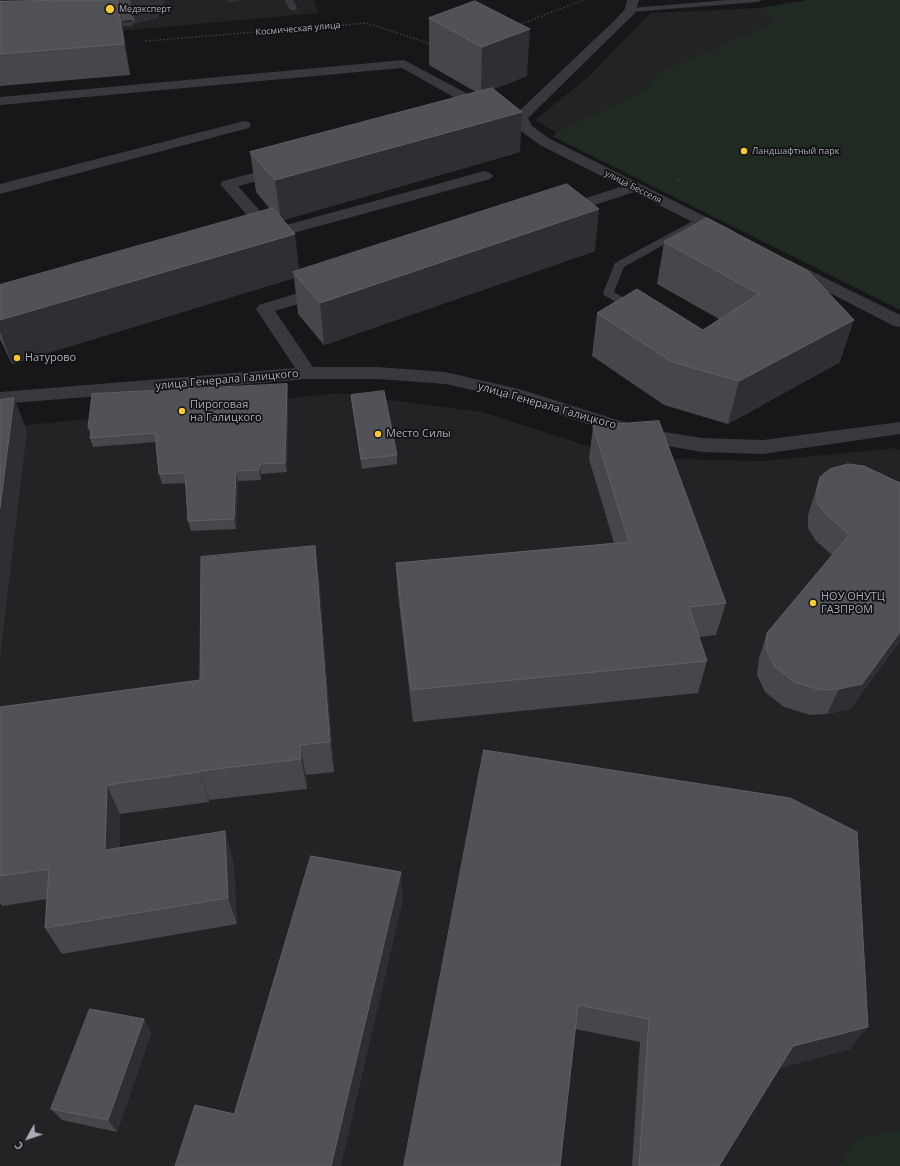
<!DOCTYPE html>
<meta charset="utf-8">
<style>
body{margin:0}
#map{position:relative;width:900px;height:1166px;overflow:hidden;background:#171719;font-family:"Open Sans",sans-serif}
canvas{display:block}
.north{position:absolute;left:8px;top:1118px;width:40px;height:40px;-webkit-text-stroke:3px #121214;paint-order:stroke;rotate:230deg;font-size:11px;font-weight:700;line-height:16px;text-align:center;color:#a9acb9}
.north::after{content:'';display:block;margin:auto;width:14px;height:18px;background:#a9acb9;clip-path:polygon(50% 0,100% 100%,50% 72%,0 100%)}
</style>
<div id="map">
<canvas width="900" height="1166"></canvas>
<div class="north">С</div>
</div>
<script>
const ctx = document.querySelector('canvas').getContext('2d');
ctx.lineJoin = 'round';
function fillPath(path, color) { ctx.fillStyle = color; ctx.fill(path, 'evenodd'); }
function stroke(path, color, width, dash) { ctx.strokeStyle = color; ctx.lineWidth = width; ctx.lineCap = dash ? 'butt' : 'round'; ctx.setLineDash(dash || []); ctx.stroke(path); }
function drawText(font, color, halo, rows, align = 'center') {
  ctx.font = font + ' "Open Sans",sans-serif'; ctx.lineWidth = 3.5; ctx.setLineDash([]); ctx.textBaseline = 'middle'; ctx.strokeStyle = halo; ctx.fillStyle = color; for (const [text, x, y, turn = 0] of rows) {
    ctx.save(); ctx.translate(x, y); ctx.rotate((+turn || 0) * Math.PI / 180); ctx.textAlign = isNaN(turn) ? turn : align; if (halo) ctx.strokeText(text, 0, 0); ctx.fillText(text, 0, 0); ctx.restore();
  }
}
const built = new Path2D(`
 M 0,0 L 314,0 L 318,13 L 153,28 L 0,39 Z
 M 760,8 L 795,24 L 645,90 L 556,132 L 535,120 L 588,77 L 650,13 Z
 M 338,393 L 482,412 L 600,450 L 675,459 L 763,461 L 896,448 L 900,450 L 900,1130 L 857,1138 L 838,1166 L 0,1166 L 0,428 Z`);
const green = new Path2D(`
 M 807,0 L 900,0 L 900,310 L 554,137 L 556,132 L 645,90 L 661,72 L 775,22 L 760,8 Z
 M 900,1130 L 900,1166 L 838,1166 L 857,1138 Z`);
const path = new Path2D(`
 M 518,25 L 584,0
 M 297,29 L 367,23 L 431,44
 M 146,41 L 291,29
 M 676,181 L 683,178`);
const service = new Path2D(`
 M 285,0 L 293,0 L 297,8 L 296,10 L 290,10 Z
 M 728,0 L 762,0 L 758,2 L 631,12 L 627,10 L 631,8 Z
 M 130,22 L 133,22 L 133,26 L 104,27 L 100,25 L 104,23 Z
 M 700,217 L 705,220 L 704,222 L 624,267 L 614,292 L 639,307 L 641,309 L 639,311 L 631,311 L 604,295 L 603,293 L 615,263 Z`);
const minor = new Path2D(`
 M 404,60 L 492,107 L 494,110 L 492,113 L 482,113 L 402,68 L 0,105 L 0,97 Z
 M 244,121 L 249,122 L 251,125 L 249,128 L 0,194 L 0,184 Z
 M 284,165 L 289,167 L 292,170 L 289,173 L 238,186 L 275,228 L 485,171 L 490,173 L 493,176 L 490,179 L 272,239 L 266,237 L 220,184 L 223,181 Z
 M 635,182 L 640,184 L 643,187 L 640,190 L 562,216 L 556,214 L 554,211 L 556,208 Z
 M 324,285 L 330,286 L 333,290 L 330,294 L 275,311 L 317,373 L 315,377 L 308,379 L 301,377 L 256,309 L 259,305 Z`);
const tertiary = new Path2D(`
 M 627,0 L 639,0 L 635,13 L 528,118 L 532,126 L 550,139 L 734,231 L 736,234 L 734,237 L 728,239 L 722,237 L 540,145 L 521,131 L 514,117 L 516,114 L 615,20 L 625,9 Z
 M 789,260 L 900,315 L 900,327 L 894,326 L 783,269 L 781,265 L 783,261 Z
 M 308,367 L 378,367 L 445,372 L 519,389 L 646,429 L 702,438 L 763,440 L 900,422 L 900,434 L 763,454 L 702,452 L 644,442 L 508,398 L 445,384 L 378,379 L 308,379 L 0,404 L 0,392 Z`);
const wall = new Path2D(`
 M 0,0 L 165,0 L 157,18 L 135,23 L 130,20 L 122,21 L 130,75 L 0,86 Z
 M 475,1 L 527,76 L 494,89 L 520,152 L 283,220 L 299,270 L 595,251 L 324,345 L 298,314 L 294,278 L 12,364 L 0,339 L 0,331 L 0,332 L 270,209 L 256,192 L 250,152 L 476,92 L 429,65 L 429,18 Z
 M 707,218 L 840,362 L 728,424 L 664,405 L 592,356 L 597,313 L 703,330 L 719,319 L 657,284 L 664,242 Z
 M 287,384 L 288,393 L 287,472 L 261,474 L 261,480 L 238,481 L 236,529 L 191,531 L 188,521 L 186,483 L 162,484 L 159,474 L 156,442 L 93,447 L 90,438 L 91,436 L 88,428 Z
 M 351,395 L 397,455 L 397,464 L 362,469 L 352,404 Z
 M 593,426 L 726,603 L 716,635 L 699,637 L 707,661 L 698,693 L 413,722 L 398,595 L 396,563 L 614,543 L 589,459 Z
 M 820,477 L 900,483 L 900,641 L 850,709 L 827,714 L 810,715 L 784,707 L 765,692 L 757,675 L 759,658 L 767,633 L 832,555 L 815,540 L 808,528 L 808,515 Z
 M 319,578 L 334,772 L 306,775 L 307,789 L 209,800 L 209,802 L 120,814 L 119,848 L 233,859 L 237,924 L 62,954 L 45,928 L 47,899 L 2,906 L 0,903 L 0,707 L 200,680 Z
 M 484,750 L 850,1049 L 779,1068 L 719,1166 L 632,1166 L 640,1042 L 575,1029 Z
 M 144,1019 L 151,1033 L 117,1132 L 62,1120 L 51,1109 Z`);
const shadedWall = new Path2D(`
 M 0,0 L 38,0 L 39,4 L 0,26 Z
 M 117,0 L 123,28 L 130,75 L 124,44 Z
 M 130,0 L 165,0 L 157,18 L 135,23 Z
 M 228,0 L 242,0 L 228,3 Z
 M 530,29 L 527,76 L 481,94 L 482,47 Z
 M 522,112 L 520,152 L 281,221 L 275,180 Z
 M 599,209 L 595,251 L 324,345 L 320,303 Z
 M 295,234 L 300,276 L 293,272 L 294,278 L 12,364 L 0,331 L 0,320 Z
 M 854,320 L 840,362 L 728,424 L 739,381 Z
 M 287,384 L 288,393 L 287,472 L 285,463 Z
 M 14,398 L 27,431 L 0,658 L 0,508 Z
 M 260,464 L 261,474 L 261,480 L 259,470 Z
 M 236,471 L 238,481 L 236,529 L 234,519 Z
 M 315,546 L 319,578 L 334,772 L 330,742 Z
 M 900,632 L 900,641 L 850,709 L 827,714 L 839,689 Z
 M 300,745 L 306,775 L 307,789 L 301,759 Z
 M 200,771 L 209,800 L 209,802 L 200,772 Z
 M 107,785 L 120,814 L 119,878 L 105,850 Z
 M 225,831 L 233,859 L 237,924 L 228,898 Z
 M 401,872 L 403,900 L 341,1166 L 331,1166 Z
 M 144,1019 L 151,1033 L 117,1132 L 108,1120 Z
 M 868,1027 L 850,1049 L 778,1069 L 793,1046 Z`);
const building = new Path2D(`
 M 60,0 L 117,0 L 124,44 L 0,54 L 0,2 Z
 M 475,1 L 530,29 L 482,47 L 429,18 Z
 M 492,88 L 522,112 L 275,180 L 250,152 Z
 M 567,184 L 599,209 L 320,303 L 293,272 Z
 M 273,208 L 295,234 L 0,320 L 0,285 Z
 M 707,218 L 808,271 L 854,320 L 739,381 L 672,362 L 597,313 L 637,289 L 703,330 L 759,294 L 664,242 Z
 M 287,384 L 285,463 L 260,464 L 259,470 L 236,471 L 234,519 L 188,521 L 185,473 L 159,474 L 155,433 L 90,438 L 92,428 L 88,428 L 92,394 Z
 M 384,391 L 397,455 L 361,459 L 351,395 Z
 M 14,398 L 0,508 L 0,400 Z
 M 659,421 L 726,603 L 689,607 L 707,661 L 411,690 L 396,563 L 629,542 L 593,426 Z
 M 848,464 L 864,466 L 900,483 L 900,632 L 862,684 L 839,689 L 821,690 L 794,682 L 775,667 L 766,649 L 767,633 L 849,535 L 825,513 L 817,502 L 817,489 L 820,477 L 830,469 Z
 M 315,546 L 330,742 L 300,745 L 301,759 L 200,771 L 200,772 L 107,785 L 105,850 L 225,831 L 228,898 L 45,928 L 49,869 L 0,876 L 0,707 L 200,680 L 201,557 Z
 M 484,750 L 790,798 L 857,832 L 868,1027 L 793,1046 L 719,1166 L 639,1166 L 649,1019 L 578,1005 L 560,1166 L 404,1166 Z
 M 311,856 L 401,872 L 331,1166 L 175,1166 L 195,1105 L 234,1114 Z
 M 90,1009 L 144,1019 L 108,1120 L 51,1109 Z`);
const markers = [
 [110,9,5,"#f7c931"],
 [744,151,4,"#f7c931"],
 [17,358,4,"#f7c931"],
 [182,411,4,"#f7c931"],
 [378,434,4,"#f7c931"],
 [813,603,4,"#f7c931"]
];
const farPoinames = [
 ["Медэксперт",119,9],
 ["Ландшафтный парк",752,151]
];
const farStreetnames = [
 ["Космическая улица",298,29,-5],
 ["улица Бесселя",633,187,27]
];
const poiNames = [
 ["Натурово",25,358],
 ["Пироговая",190,405],
 ["на Галицкого",190,418],
 ["Место Силы",386,434],
 ["НОУ ОНУТЦ",821,597],
 ["ГАЗПРОМ",821,610]
];
const streetNames = [
 ["улица Генерала Галицкого",227,380,-5],
 ["улица Генерала Галицкого",547,406,16]
];
fillPath(built, '#232326');
fillPath(green, '#212923');
stroke(path, '#3e3f45', 1.5, [1.5, 2]);
fillPath(service, '#38383e');
fillPath(minor, '#38383e');
fillPath(tertiary, '#38383e');
fillPath(wall, '#45474b');
fillPath(shadedWall, '#2e2f32');
fillPath(building, '#505257');
stroke(building, '#5e6066', 1);
for (const [x, y, r, color] of markers) { const dot = new Path2D(); dot.arc(x, y, r, 0, 2 * Math.PI); ctx.fillStyle = color; ctx.fill(dot); stroke(dot, '#121214', 1.5); }
drawText('9px', '#a9acb9', '#121214', farPoinames, 'left');
drawText('9px', '#a9acb9', '#121214', farStreetnames);
drawText('11px', '#a9acb9', '#121214', poiNames, 'left');
drawText('11px', '#a9acb9', '#121214', streetNames);
</script>
